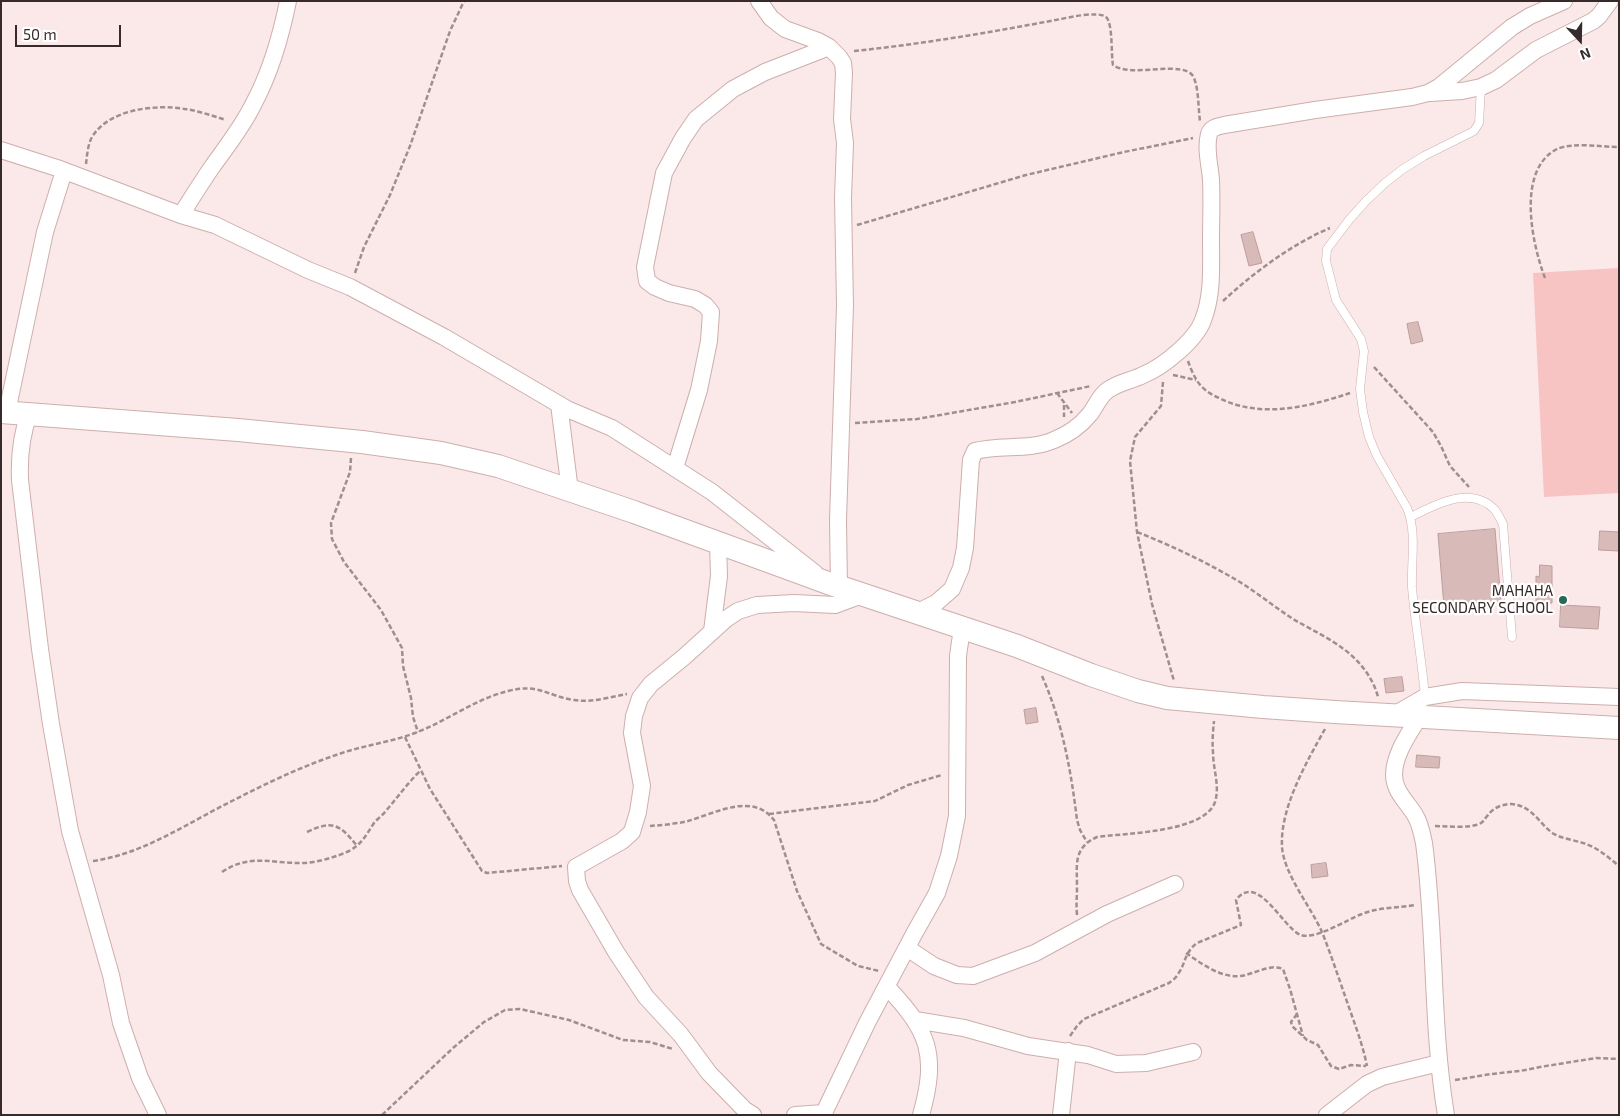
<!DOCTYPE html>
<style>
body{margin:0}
#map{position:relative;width:1620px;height:1116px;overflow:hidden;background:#fbe8e8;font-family:"Exo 2",sans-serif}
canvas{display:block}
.frame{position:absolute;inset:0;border:2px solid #362b2a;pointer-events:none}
.north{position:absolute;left:1555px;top:15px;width:50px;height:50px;-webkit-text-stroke:4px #fff;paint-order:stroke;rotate:159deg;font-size:14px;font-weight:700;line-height:20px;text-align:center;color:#362b2a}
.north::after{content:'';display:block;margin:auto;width:18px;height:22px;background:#362b2a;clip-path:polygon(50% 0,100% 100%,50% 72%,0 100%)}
.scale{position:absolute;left:15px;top:25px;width:106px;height:22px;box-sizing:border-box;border:2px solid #362b2a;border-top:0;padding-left:6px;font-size:15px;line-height:18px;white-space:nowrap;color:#362b2a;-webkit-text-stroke:4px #fff;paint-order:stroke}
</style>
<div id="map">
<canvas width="1620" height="1116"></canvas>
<div class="frame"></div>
<div class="north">N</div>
<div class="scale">50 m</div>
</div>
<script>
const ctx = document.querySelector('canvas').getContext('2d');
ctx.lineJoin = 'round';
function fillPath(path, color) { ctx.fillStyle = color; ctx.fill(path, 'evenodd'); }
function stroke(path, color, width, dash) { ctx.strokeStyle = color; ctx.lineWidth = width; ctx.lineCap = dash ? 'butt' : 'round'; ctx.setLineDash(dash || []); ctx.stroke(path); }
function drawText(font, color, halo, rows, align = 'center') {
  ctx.font = font + ' "Exo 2",sans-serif'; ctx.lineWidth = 4.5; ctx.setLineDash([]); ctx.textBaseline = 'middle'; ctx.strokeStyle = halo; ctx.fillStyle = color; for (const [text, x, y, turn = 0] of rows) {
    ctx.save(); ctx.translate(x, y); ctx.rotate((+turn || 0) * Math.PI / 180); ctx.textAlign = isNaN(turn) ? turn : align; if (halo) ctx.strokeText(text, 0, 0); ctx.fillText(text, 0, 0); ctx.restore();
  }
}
const green = new Path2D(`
 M 1619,268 L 1619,493 L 1544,497 L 1533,273 Z`);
const building = new Path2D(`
 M 1253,232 L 1262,263 L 1249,266 L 1241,235 Z
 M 1418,322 L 1423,341 L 1411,344 L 1407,324 Z
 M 1495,529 L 1501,602 L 1444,607 L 1438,534 Z
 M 1600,531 L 1619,532 L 1619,551 L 1599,550 Z
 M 1540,565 L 1552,566 L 1552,603 L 1536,603 L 1536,576 L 1539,577 Z
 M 1561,605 L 1600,607 L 1598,629 L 1560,627 Z
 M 1402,677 L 1404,691 L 1386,693 L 1384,679 Z
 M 1036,708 L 1038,722 L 1026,724 L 1024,710 Z
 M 1417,755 L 1440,757 L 1439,768 L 1416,767 Z
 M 1326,863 L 1328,876 L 1312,878 L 1311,865 Z`);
const path = new Path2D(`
 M 854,51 C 923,44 992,32 1061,19 C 1070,17 1099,11 1106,17 C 1113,23 1111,55 1113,65 C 1132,79 1186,58 1194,78 C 1199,91 1198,107 1200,121
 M 86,164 C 87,155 88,144 92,137 C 109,109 155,104 185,109 C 199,111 213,116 226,120
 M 857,225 L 1026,175 L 1124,152 L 1193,138
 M 355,273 L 364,247 L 390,195 L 410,146 L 450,31 L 464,1
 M 1545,278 C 1532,244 1516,170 1557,149 C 1573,142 1601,147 1619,147
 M 1223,301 C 1253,273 1292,244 1330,228
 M 1188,361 C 1190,367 1193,374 1196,379 C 1201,388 1210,394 1219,398 C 1261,419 1308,407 1350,393
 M 1374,367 L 1433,432 L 1441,446 L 1450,466 L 1469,487
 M 1173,375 L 1196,380
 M 1163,382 L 1161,406 L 1135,437 L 1130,461 L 1137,532 L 1152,604 L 1174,681
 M 1057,393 L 1072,413
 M 1064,405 L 1064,417
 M 855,423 L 917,419 L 1015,402 L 1091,386
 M 351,458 L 350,472 L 331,523 L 332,539 L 344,562 L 381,610 L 402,648 L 403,666 L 411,698 L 413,717 L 418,732
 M 1137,532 C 1170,545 1202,560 1233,578 C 1254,590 1273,606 1293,619 C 1315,632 1343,644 1360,664 C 1368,673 1375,685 1378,697
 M 1042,676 C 1062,721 1071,770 1077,820 L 1080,830 L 1087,842
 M 1325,729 C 1307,761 1280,808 1282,846 C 1283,873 1311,907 1322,932 C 1330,952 1337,973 1344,993 C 1352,1017 1362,1041 1367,1066
 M 405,737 L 430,789 L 482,871 L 487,873 L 562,866
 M 769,814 L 875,801 L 908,785 L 942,775
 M 650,826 C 662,825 676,824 688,821 C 716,813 752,792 774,820 L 797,891 L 821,944 L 858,966 L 879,971
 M 1435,826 C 1446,826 1471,829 1481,823 C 1484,821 1485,818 1488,815 C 1493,808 1502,804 1511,804 C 1532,805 1539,824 1554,834 C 1563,839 1574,840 1583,843 C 1597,847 1608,857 1619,866
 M 307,832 C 332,820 340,824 357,846
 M 93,861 C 144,854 189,822 234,800 C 269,782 305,765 342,753 C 366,745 391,742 415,733 C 447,721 475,699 508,691 C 539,683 547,696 574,700 C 591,703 610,697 627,694
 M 222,872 C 250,853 273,864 304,863 C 319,862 336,857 349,851 C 362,844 366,835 374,823 C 377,819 382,816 385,812 C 397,798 407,784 420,771
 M 1077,915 C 1076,905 1077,896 1077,887 C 1077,864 1073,848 1097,837 C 1124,833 1211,833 1216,798 C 1219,783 1213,768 1213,752 C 1212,742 1213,731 1214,721
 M 1186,953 C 1202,964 1221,978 1240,976 C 1253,975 1270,963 1283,969 L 1290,989 L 1303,1036
 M 1297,1014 L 1291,1022 L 1292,1026 L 1307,1040 L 1318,1045 L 1331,1066 L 1339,1069 L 1351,1065 L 1366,1066
 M 1070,1036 L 1077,1026 L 1084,1019 L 1169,983 C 1172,981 1176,978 1178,974 C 1186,963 1184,953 1197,943 L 1241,925 L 1236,900 C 1258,871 1283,929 1301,935 C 1316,940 1348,919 1362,914 C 1379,907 1397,908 1415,905
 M 1455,1080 L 1491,1074 L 1520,1071 L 1540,1067 L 1596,1058 L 1619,1059
 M 382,1115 L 453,1048 L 484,1022 L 505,1010 L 520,1009 L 569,1020 L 623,1040 L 650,1042 L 673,1049`);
const service = new Path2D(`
 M 1411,517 C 1436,504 1472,485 1495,510 C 1498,514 1501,520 1503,524 L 1512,637
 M 1425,697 C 1422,660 1415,624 1412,587 C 1411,561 1417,532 1407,508 L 1377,456 L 1369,437 L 1363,412 L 1360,389 L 1364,351 L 1361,339 L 1336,300 L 1326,261 L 1327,249 L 1349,220 L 1366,201 L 1385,183 L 1403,169 L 1424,156 L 1474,131 L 1479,123 L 1481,87`);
const minor = new Path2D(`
 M 759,1 L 771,18 L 785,29 L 818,41 L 829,47 L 839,57 L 843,63 L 844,73 L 842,119 L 845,143 L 843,198 L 845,305 L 838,520 L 839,587
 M 1430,93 L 1462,91 L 1481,87 L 1496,80 L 1536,50 L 1593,21 L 1599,16 L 1610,1
 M 1,150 L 57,168 L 181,215 L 215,225 L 308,270 L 350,287 L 444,337 L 567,409 L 612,428 L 712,492 L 815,573
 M 181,215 C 191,199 201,183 212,167 C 227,146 243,126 254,103 C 271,71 281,36 288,1
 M 559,404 L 570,491
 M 7,412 L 45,232 L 64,171
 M 29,414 C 21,436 19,457 20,480 L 40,649 L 51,724 L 70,831 L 111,975 L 121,1023 L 140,1078 L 158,1115
 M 675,468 L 699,390 L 709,341 L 711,312 L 705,305 L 695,299 L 669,293 L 655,287 L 647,281 L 645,267 L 664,173 L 683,138 L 696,119 L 733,89 L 765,72 L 829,47
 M 916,613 L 936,603 L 952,589 L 961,568 L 965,548 L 971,460 L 975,451 C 1001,444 1029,451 1054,440 C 1067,435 1081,425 1090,414 C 1097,405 1099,396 1108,390 C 1119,382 1131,381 1143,375 C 1163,367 1196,340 1203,320 C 1213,295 1211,266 1211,241 C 1211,220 1212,200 1211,180 C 1210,165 1205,149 1209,134 C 1211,127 1218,127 1224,125 L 1315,110 L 1412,97 L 1428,93 L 1439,87 L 1512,27 L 1530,16 L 1564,1
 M 712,631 L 719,576 L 718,543
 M 1394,715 L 1425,697 L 1462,691 L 1619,697
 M 1419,717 C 1409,734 1394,754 1394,775 C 1394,791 1407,802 1415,815 C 1420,823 1422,833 1424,843 C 1436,933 1431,1025 1446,1115
 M 907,948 L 934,966 L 957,975 L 973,976 L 1035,953 L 1107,914 L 1175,884
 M 887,987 C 929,1031 938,1055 921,1115
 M 915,1020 L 964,1028 L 1028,1046 L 1088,1055 L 1116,1064 L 1146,1063 L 1193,1052
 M 753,1115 L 745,1110 L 709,1073 L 681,1035 L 646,997 L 616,952 L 580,890 L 577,881 L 576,867 L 622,841 L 632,832 L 638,812 L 642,786 L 632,733 L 634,716 L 640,698 L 651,684 L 684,657 L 726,619 L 738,611 L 757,605 L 794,603 L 835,605 L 862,595
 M 795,1115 L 824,1113
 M 823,1115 L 867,1023 L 914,934 L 937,893 L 949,856 L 957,816 L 958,656 L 962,628
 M 1061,1115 L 1068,1051
 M 1327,1115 L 1367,1084 L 1382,1077 L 1439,1063`);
const secondary = new Path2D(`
 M 1,412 L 238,430 L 362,442 L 441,453 L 498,466 L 634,512 L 828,583 L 1017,646 L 1091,675 L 1138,691 L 1167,698 L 1263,707 L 1335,712 L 1619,728`);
const markers = [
 [1563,600,5,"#296855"]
];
const poiNames = [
 ["MAHAHA",1553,591],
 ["SECONDARY SCHOOL",1553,608]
];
fillPath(green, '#f8c4c3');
fillPath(building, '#d8bab9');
stroke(building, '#bb9e9d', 1);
stroke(service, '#ccafad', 9);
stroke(minor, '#ccafad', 18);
stroke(secondary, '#ccafad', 24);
stroke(path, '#9e8f8e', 2.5, [5, 2.5]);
stroke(service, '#fff', 8);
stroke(minor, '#fff', 16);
stroke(secondary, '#fff', 22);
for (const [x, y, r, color] of markers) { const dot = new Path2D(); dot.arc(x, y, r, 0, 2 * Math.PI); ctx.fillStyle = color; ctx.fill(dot); stroke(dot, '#fff', 2); }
drawText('15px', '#362b2a', '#fff', poiNames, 'right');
</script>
